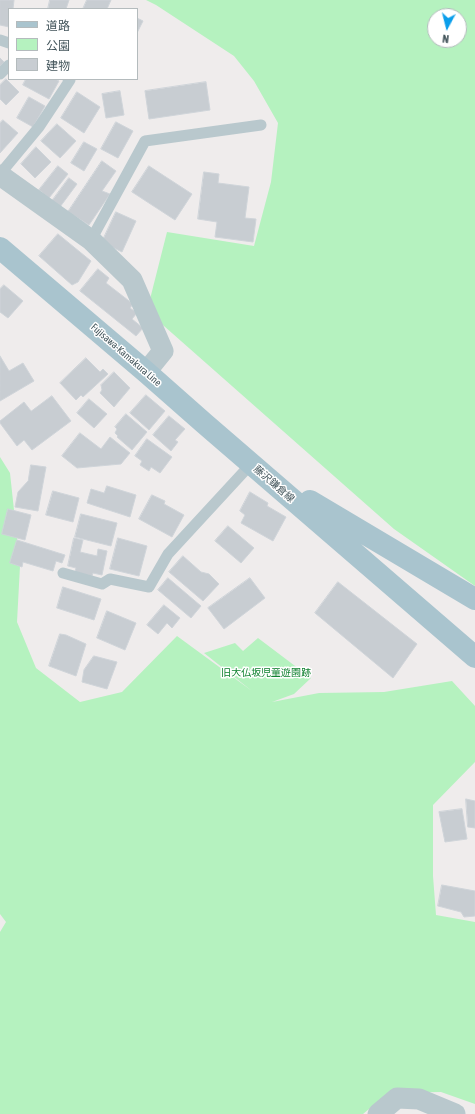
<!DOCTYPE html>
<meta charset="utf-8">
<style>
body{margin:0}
#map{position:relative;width:475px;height:1114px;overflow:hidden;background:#efecec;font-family:"Asap Condensed","Noto Sans JP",sans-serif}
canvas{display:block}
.legend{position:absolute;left:8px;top:8px;width:130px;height:72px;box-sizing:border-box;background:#fff;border:1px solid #b4bbbd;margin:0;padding:5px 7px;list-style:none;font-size:12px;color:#43555b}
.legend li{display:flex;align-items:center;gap:8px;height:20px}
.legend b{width:20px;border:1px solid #b4bbbd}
.north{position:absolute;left:427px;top:8px;width:40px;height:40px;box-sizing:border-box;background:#fff;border:1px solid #b4bbbd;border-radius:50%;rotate:187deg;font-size:11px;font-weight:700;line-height:16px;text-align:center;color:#43555b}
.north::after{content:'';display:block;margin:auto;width:14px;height:18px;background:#0a9eeb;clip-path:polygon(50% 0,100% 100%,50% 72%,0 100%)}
</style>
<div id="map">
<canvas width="475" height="1114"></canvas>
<ul class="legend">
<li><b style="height:5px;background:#a9c4ce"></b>道路</li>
<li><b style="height:11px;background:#b5f2bf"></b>公園</li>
<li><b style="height:11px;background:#c8cdd2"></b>建物</li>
</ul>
<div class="north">N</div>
</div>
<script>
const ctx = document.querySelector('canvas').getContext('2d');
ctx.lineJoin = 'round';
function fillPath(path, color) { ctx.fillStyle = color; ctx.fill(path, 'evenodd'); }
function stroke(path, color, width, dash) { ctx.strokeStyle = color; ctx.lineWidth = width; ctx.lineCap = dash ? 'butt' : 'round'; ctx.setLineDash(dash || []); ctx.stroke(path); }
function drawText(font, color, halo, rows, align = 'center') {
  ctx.font = font + ' "Asap Condensed","Noto Sans JP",sans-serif'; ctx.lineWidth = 3; ctx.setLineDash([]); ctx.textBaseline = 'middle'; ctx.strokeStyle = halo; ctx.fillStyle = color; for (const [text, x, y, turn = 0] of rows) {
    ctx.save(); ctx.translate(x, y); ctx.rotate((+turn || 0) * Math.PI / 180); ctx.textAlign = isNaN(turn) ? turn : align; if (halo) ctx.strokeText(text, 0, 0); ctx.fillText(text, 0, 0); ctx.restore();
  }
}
const green = new Path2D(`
 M 146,0 L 475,0 L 475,586 L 394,529 L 147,311 L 167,232 L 254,246 L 271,182 L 278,123 L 254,81 L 234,56 L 156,5 ZM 435,16 L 459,16 L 459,40 L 435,40 Z
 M 0,457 L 10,473 L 20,566 L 17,622 L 36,668 L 80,702 L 122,692 L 177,636 L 252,691 L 204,653 L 235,643 L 243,651 L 258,638 L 311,678 L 294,694 L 272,702 L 319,693 L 384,692 L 452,681 L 475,706 L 475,762 L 433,805 L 433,876 L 436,915 L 475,922 L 475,1104 L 441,1092 L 388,1093 L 363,1114 L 0,1114 L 0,932 L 6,922 L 0,914 Z`);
const building = new Path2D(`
 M 0,0 L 14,0 L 13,9 L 9,9 L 9,27 L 0,25 Z
 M 50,0 L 69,0 L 66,9 L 48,9 Z
 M 87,0 L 111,0 L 107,9 L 83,9 Z
 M 137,18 L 143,21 L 137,33 Z
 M 0,58 L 4,62 L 0,66 Z
 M 6,79 L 19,92 L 6,105 L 0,99 L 0,85 Z
 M 26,79 L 55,79 L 59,81 L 49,99 L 23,85 Z
 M 206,82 L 210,110 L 149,119 L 145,91 Z
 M 120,91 L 124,115 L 106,118 L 102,94 Z
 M 77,92 L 100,107 L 84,133 L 61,118 Z
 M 29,97 L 45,106 L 33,127 L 17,118 Z
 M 3,120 L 18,133 L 0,153 L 0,123 Z
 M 116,122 L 133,131 L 118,158 L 101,149 Z
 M 57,124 L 76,141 L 60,158 L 41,141 Z
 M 84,142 L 97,149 L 84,171 L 71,163 Z
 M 36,147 L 51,162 L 35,178 L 21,164 Z
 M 102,161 L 116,171 L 102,191 L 110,194 L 89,225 L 68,212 Z
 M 58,166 L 68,174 L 49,198 L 39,190 Z
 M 149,166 L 192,194 L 175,220 L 132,192 Z
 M 204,172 L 219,174 L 218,183 L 249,187 L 245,218 L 256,219 L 253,242 L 215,237 L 217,222 L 198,219 Z
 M 69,178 L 77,184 L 60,207 L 52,201 Z
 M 116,212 L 136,221 L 122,252 L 102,242 Z
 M 58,234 L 91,261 L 78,282 L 72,285 L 39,256 Z
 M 98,269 L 109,278 L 106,283 L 133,304 L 130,308 L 137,313 L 132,319 L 143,328 L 136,336 L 80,291 Z
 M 4,285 L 23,301 L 8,318 L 0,312 L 0,289 Z
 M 0,356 L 9,371 L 23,363 L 34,381 L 0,401 Z
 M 86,358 L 100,372 L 103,369 L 108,374 L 83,397 L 81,395 L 76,400 L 60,383 Z
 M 114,372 L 130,388 L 114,407 L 100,393 L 102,390 L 101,385 Z
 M 146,395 L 165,411 L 149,430 L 130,413 Z
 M 52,396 L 71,421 L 32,450 L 24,440 L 17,446 L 0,423 L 0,421 L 24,402 L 31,411 Z
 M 89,399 L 107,414 L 94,428 L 77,413 Z
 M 126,414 L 147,432 L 132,450 L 117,437 L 118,436 L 115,433 L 117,429 L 115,427 Z
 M 169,416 L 185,429 L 175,440 L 178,442 L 171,451 L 153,435 Z
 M 80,433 L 101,449 L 110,437 L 130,453 L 121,464 L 77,468 L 62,456 Z
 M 147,439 L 172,457 L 160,473 L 151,467 L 149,471 L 140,465 L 142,461 L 135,456 Z
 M 31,465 L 46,467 L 38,511 L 15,507 L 18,492 L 28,481 Z
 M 107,486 L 136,495 L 130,517 L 87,503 L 91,489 L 104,493 Z
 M 53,491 L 79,498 L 73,522 L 46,515 Z
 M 250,492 L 268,503 L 267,506 L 286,517 L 273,541 L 241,523 L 245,515 L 240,511 Z
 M 152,495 L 165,501 L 164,504 L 184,515 L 172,537 L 139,519 Z
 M 8,509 L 31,515 L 25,540 L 2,534 Z
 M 81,514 L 117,523 L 111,546 L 75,537 Z
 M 228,526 L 254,548 L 241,563 L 215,541 Z
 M 74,538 L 83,540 L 80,552 L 97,556 L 98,549 L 107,551 L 102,575 L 93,573 L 92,576 L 75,572 L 76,568 L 68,566 Z
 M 118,538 L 147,546 L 139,576 L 110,569 Z
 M 17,540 L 65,555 L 62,563 L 56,561 L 53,571 L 23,562 L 22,567 L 10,563 Z
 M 183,556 L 201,572 L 209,574 L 219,584 L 203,601 L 169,572 Z
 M 168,578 L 201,606 L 191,618 L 158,590 Z
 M 250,578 L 265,598 L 224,629 L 208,608 Z
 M 338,582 L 417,644 L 393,678 L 315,613 Z
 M 63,587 L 101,599 L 94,620 L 57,608 Z
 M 164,605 L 180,618 L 172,628 L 167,623 L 158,634 L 147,625 Z
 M 107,611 L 136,623 L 125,650 L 97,638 Z
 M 60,634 L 66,635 L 86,644 L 76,676 L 49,666 Z
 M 94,656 L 117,662 L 107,689 L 82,682 L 84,670 Z
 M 466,799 L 475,801 L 475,828 L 468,827 Z
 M 462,809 L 467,839 L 445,842 L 439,812 Z
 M 442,885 L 475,891 L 475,916 L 464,917 L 461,912 L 438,906 Z`);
const lane = new Path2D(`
 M 0,40 L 9,43
 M 0,74 L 9,65
 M 0,174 L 39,127 L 70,80 L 68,79
 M 91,240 L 145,141 L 261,125
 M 63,573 L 102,584 L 110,579 L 149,587 L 168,554 L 251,464`);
const street = new Path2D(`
 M 0,175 L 91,240 L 132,280 L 163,351 L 146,372
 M 378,1114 L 397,1098 L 419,1099 L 455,1114`);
const primary = new Path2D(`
 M 0,248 L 146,372 L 205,424 L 475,657
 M 310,501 L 475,599`);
const streetNames = [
 ["Fujisawa-Kamakura Line",126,355,41],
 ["藤沢鎌倉線",274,484,41]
];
const parkNames = [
 ["旧大仏坂児童遊園跡",266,673]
];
fillPath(green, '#b5f2bf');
fillPath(building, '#c8cdd2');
stroke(building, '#cfd4d9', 1);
stroke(lane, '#b9c8cd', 11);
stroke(street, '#b9c8cd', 21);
stroke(primary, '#a9c4ce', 22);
drawText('10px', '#43555b', '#fff', streetNames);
drawText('10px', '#0f812f', '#fff', parkNames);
</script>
